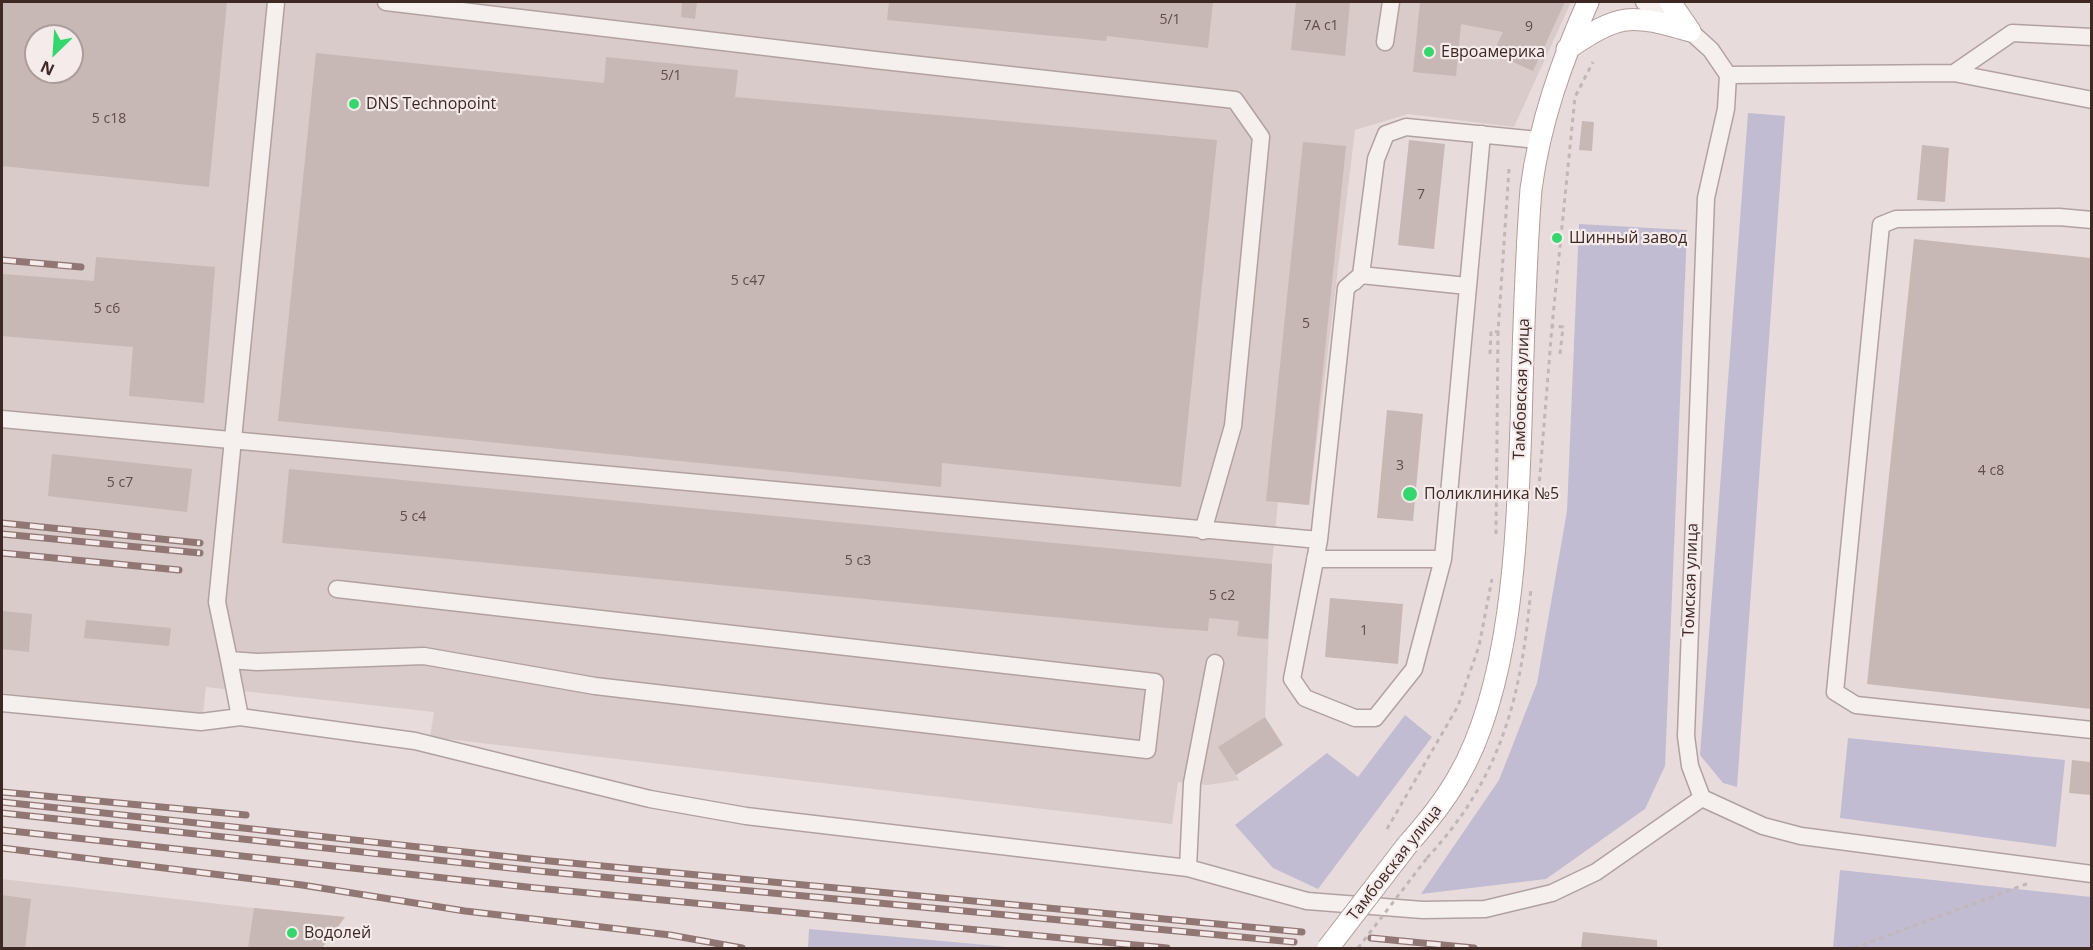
<!DOCTYPE html>
<meta charset="utf-8">
<style>
body{margin:0}
#map{position:relative;width:2093px;height:950px;overflow:hidden;background:#e7dcdb;font-family:"Open Sans",sans-serif}
canvas{display:block}
.frame{position:absolute;inset:0;border:3px solid #3e2824;pointer-events:none}
.north{position:absolute;left:24px;top:24px;width:60px;height:60px;box-sizing:border-box;background:#f4ebea;border:2px solid #ab9d9b;border-radius:50%;rotate:205deg;font-size:16px;font-weight:700;line-height:24px;text-align:center;color:#3e2824}
.north::after{content:'';display:block;margin:auto;width:21px;height:27px;background:#35d66d;clip-path:polygon(50% 0,100% 100%,50% 72%,0 100%)}
</style>
<div id="map">
<canvas width="2093" height="950"></canvas>
<div class="frame"></div>
<div class="north">N</div>
</div>
<script>
const ctx = document.querySelector('canvas').getContext('2d');
ctx.lineJoin = 'round';
function fillPath(path, color) { ctx.fillStyle = color; ctx.fill(path, 'evenodd'); }
function stroke(path, color, width, dash) { ctx.strokeStyle = color; ctx.lineWidth = width; ctx.lineCap = dash ? 'butt' : 'round'; ctx.setLineDash(dash || []); ctx.stroke(path); }
function drawText(font, color, halo, rows, align = 'center') {
  ctx.font = font + ' "Open Sans",sans-serif'; ctx.lineWidth = 4.5; ctx.setLineDash([]); ctx.textBaseline = 'middle'; ctx.strokeStyle = halo; ctx.fillStyle = color; for (const [text, x, y, turn = 0] of rows) {
    ctx.save(); ctx.translate(x, y); ctx.rotate((+turn || 0) * Math.PI / 180); ctx.textAlign = isNaN(turn) ? turn : align; if (halo) ctx.strokeText(text, 0, 0); ctx.fillText(text, 0, 0); ctx.restore();
  }
}
const built = new Path2D(`
 M 2,2 L 1571,2 L 1514,127 L 1408,114 L 1355,130 L 1309,505 L 1278,502 L 1272,564 L 1265,717 L 1219,747 L 1239,780 L 1208,785 L 1178,782 L 1172,824 L 430,737 L 434,712 L 206,687 L 203,714 L 2,693 ZM 36,36 L 72,36 L 72,72 L 36,72 Z
 M 2,879 L 254,908 L 345,917 L 322,948 L 2,948 Z`);
const green = new Path2D(`
 M 1748,113 L 1785,116 L 1737,787 L 1723,783 L 1700,755 Z
 M 1579,224 L 1687,230 L 1665,766 L 1645,809 L 1546,879 L 1421,894 L 1499,780 L 1537,683 L 1567,511 Z
 M 1405,715 L 1432,737 L 1318,889 L 1273,868 L 1235,825 L 1327,753 L 1358,777 Z
 M 1848,738 L 2065,760 L 2056,847 L 1840,818 Z
 M 1840,870 L 2091,897 L 2091,948 L 1833,948 Z
 M 809,929 L 1019,948 L 808,948 Z`);
const building = new Path2D(`
 M 2,2 L 227,2 L 209,187 L 2,166 ZM 36,36 L 72,36 L 72,72 L 36,72 Z
 M 682,2 L 697,2 L 695,19 L 681,17 Z
 M 889,2 L 1213,2 L 1208,48 L 1107,36 L 1106,41 L 887,20 Z
 M 1296,2 L 1350,2 L 1345,56 L 1291,50 Z
 M 1420,2 L 1565,2 L 1533,71 L 1493,53 L 1503,32 L 1461,24 L 1456,76 L 1413,72 Z
 M 316,53 L 604,83 L 606,57 L 738,70 L 735,97 L 1217,140 L 1181,487 L 942,463 L 941,487 L 278,421 Z
 M 1582,121 L 1594,122 L 1592,151 L 1579,150 Z
 M 1409,140 L 1445,144 L 1434,249 L 1398,245 Z
 M 1303,142 L 1346,146 L 1309,505 L 1266,501 Z
 M 1922,145 L 1949,148 L 1945,202 L 1917,200 Z
 M 1914,239 L 2091,258 L 2091,709 L 1867,684 Z
 M 96,257 L 215,267 L 204,403 L 129,396 L 133,347 L 2,336 L 2,274 L 94,281 Z
 M 1387,410 L 1423,414 L 1413,521 L 1377,518 Z
 M 52,454 L 192,469 L 187,512 L 48,496 Z
 M 289,469 L 1272,564 L 1268,639 L 1237,636 L 1239,621 L 1209,618 L 1208,631 L 1167,628 L 282,543 Z
 M 1330,598 L 1403,604 L 1398,664 L 1325,657 Z
 M 2,611 L 32,614 L 29,652 L 2,649 Z
 M 86,620 L 171,628 L 169,646 L 84,638 Z
 M 1265,717 L 1283,745 L 1236,775 L 1218,747 Z
 M 2072,760 L 2091,762 L 2091,795 L 2069,793 Z
 M 2,895 L 31,899 L 25,948 L 2,948 Z
 M 254,908 L 345,917 L 322,948 L 248,948 Z
 M 1583,932 L 1657,940 L 1657,948 L 1581,948 Z`);
const path = new Path2D(`
 M 1490,354 L 1491,331 L 1498,332 L 1509,169
 M 1560,354 L 1563,327 L 1552,326 L 1575,97 L 1593,62
 M 1538,499 L 1552,326
 M 1496,534 L 1498,332
 M 1387,829 L 1458,706 L 1479,646 L 1492,579
 M 1427,858 C 1502,777 1522,695 1531,587
 M 1854,948 L 2029,883`);
const minor = new Path2D(`
 M 276,2 L 217,602 L 229,660 L 257,662 L 424,656 L 595,686 L 1147,750 L 1155,682 L 337,589
 M 386,2 L 875,60 L 1235,100 L 1261,137 L 1233,426 L 1203,531
 M 1644,2 L 1690,31 L 1711,50 L 1728,75 L 1726,109 L 1706,198 L 1686,736 L 1690,766 L 1702,798 L 1763,826 L 1801,836 L 2092,874
 M 1385,42 L 1391,2
 M 1954,73 L 2092,100
 M 1728,75 L 1954,73 L 2012,33 L 2092,37
 M 1482,134 L 1443,559 L 1414,669 L 1375,718 L 1355,718 L 1305,698 L 1292,679 L 1319,540 L 1346,288 L 1361,275 L 1376,159 L 1386,134 L 1406,127 L 1538,140
 M 2092,220 L 2059,217 L 1896,219 L 1881,225 L 1835,692 L 1856,705 L 2092,730
 M 1354,282 L 1361,275 L 1467,286
 M 2,419 L 1319,540
 M 1315,559 L 1443,559
 M 229,660 L 240,717
 M 2,703 L 201,722 L 240,717 L 415,741 L 650,799 L 746,816 L 1188,868 L 1307,901 L 1423,910 L 1485,909 L 1552,893 L 1596,872 L 1702,798
 M 1188,868 L 1192,783 L 1215,663`);
const major = new Path2D(`
 M 1670,2 L 1690,31
 M 1567,49 C 1620,14 1628,13 1690,31
 M 1408,844 C 1426,824 1443,803 1457,779 C 1513,684 1517,533 1521,425 C 1523,346 1525,267 1531,189 C 1540,122 1561,63 1588,2`);
const rail = new Path2D(`
 M 2,260 L 81,267
 M 2,523 L 200,543
 M 2,534 L 200,553
 M 2,553 L 179,570
 M 2,792 L 246,815
 M 2,802 L 539,860 L 1302,932
 M 2,813 L 538,871 L 1294,942
 M 2,830 L 536,888 L 1167,948
 M 2,848 L 302,885 L 465,911 L 670,935 L 742,948
 M 1371,938 L 1474,948`);
const pathBridge = new Path2D(`
 M 1358,948 L 1427,858`);
const majorBridge = new Path2D(`
 M 1328,948 L 1408,844`);
const markers = [
 [1429,52,6,"#35d66d"],
 [354,104,6,"#35d66d"],
 [1557,238,6,"#35d66d"],
 [1410,494,8,"#35d66d"],
 [292,933,6,"#35d66d"]
];
const numberNames = [
 ["5/1",1170,20],
 ["7А с1",1321,26],
 ["9",1529,27],
 ["5/1",671,76],
 ["5 с18",109,119],
 ["7",1421,195],
 ["5 с47",748,281],
 ["5 с6",107,309],
 ["5",1306,324],
 ["3",1400,466],
 ["4 с8",1991,471],
 ["5 с7",120,483],
 ["5 с4",413,517],
 ["5 с3",858,561],
 ["5 с2",1222,596],
 ["1",1364,631]
];
const poiNames = [
 ["Евроамерика",1441,52],
 ["DNS Technopoint",366,104],
 ["Шинный завод",1569,238],
 ["Поликлиника №5",1424,494],
 ["Водолей",304,933]
];
const streetNames = [
 ["Тамбовская улица",1522,389,-88],
 ["Томская улица",1691,580,-88],
 ["Тамбовская улица",1395,863,-52]
];
fillPath(built, '#d9cbc9');
fillPath(green, '#c1bcd1');
fillPath(building, '#c7b7b5');
stroke(minor, '#b1a2a0', 19);
stroke(major, '#b39c9a', 23);
stroke(path, '#c2b7b5', 3, [4.5, 4.5]);
stroke(minor, '#f5efee', 16);
stroke(major, '#fff', 21);
stroke(rail, '#917774', 7);
stroke(rail, '#f4ebea', 4.5, [14]);
stroke(majorBridge, '#b39c9a', 23, []);
stroke(pathBridge, '#c2b7b5', 3, [4.5, 4.5]);
stroke(majorBridge, '#fff', 21);
for (const [x, y, r, color] of markers) { const dot = new Path2D(); dot.arc(x, y, r, 0, 2 * Math.PI); ctx.fillStyle = color; ctx.fill(dot); stroke(dot, '#f4ebea', 2); }
drawText('14px', '#604c48', null, numberNames);
drawText('16px', '#3e2824', '#f4ebea', poiNames, 'left');
drawText('16px', '#3e2824', '#f4ebea', streetNames);
</script>
